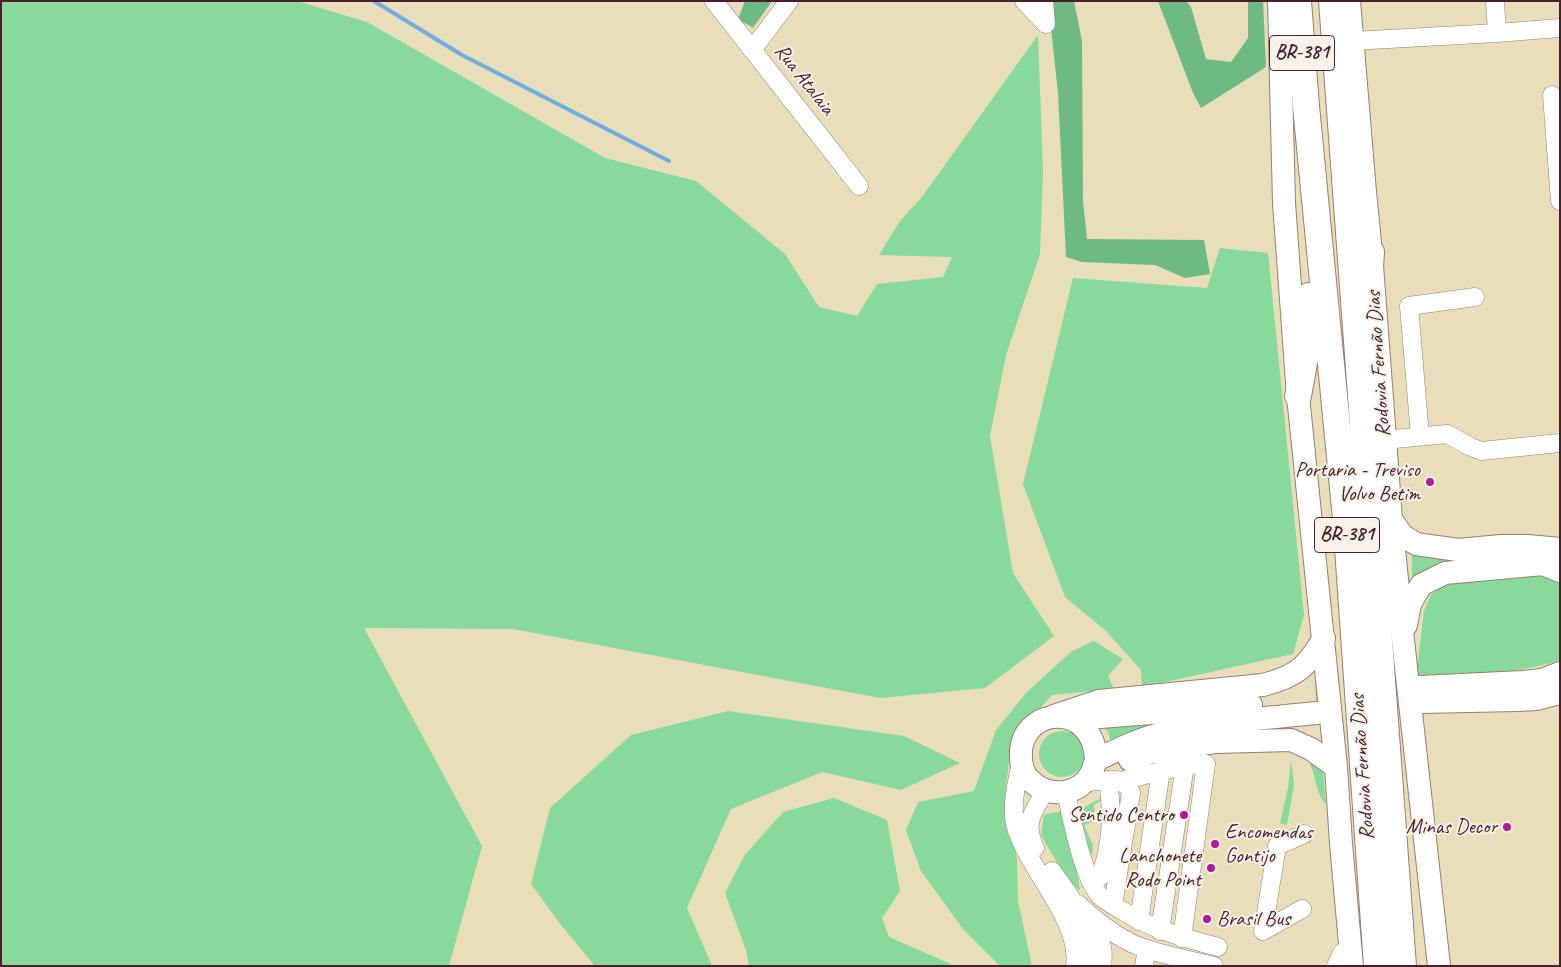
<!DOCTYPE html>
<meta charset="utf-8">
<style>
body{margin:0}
#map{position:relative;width:1561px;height:967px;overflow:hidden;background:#e8deb9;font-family:Caveat,sans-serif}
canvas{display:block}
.frame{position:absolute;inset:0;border:2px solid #4a1f2b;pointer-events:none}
</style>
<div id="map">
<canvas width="1561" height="967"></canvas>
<div class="frame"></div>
</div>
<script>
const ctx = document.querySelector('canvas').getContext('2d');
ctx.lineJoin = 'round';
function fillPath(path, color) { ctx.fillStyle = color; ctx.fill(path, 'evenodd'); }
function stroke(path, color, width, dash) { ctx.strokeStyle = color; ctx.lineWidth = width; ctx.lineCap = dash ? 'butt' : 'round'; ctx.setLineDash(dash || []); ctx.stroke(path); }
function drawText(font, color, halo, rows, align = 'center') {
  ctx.font = font + ' Caveat,sans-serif'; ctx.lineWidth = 4; ctx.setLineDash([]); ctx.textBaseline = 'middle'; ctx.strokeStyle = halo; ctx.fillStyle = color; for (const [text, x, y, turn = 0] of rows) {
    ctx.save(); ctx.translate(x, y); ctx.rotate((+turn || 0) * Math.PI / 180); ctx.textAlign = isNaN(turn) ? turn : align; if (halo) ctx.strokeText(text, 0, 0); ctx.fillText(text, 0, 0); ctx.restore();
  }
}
const green = new Path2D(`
 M 1,1 L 297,1 L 367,22 L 605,158 L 696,181 L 785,254 L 819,307 L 857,316 L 877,284 L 943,277 L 952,257 L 879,255 L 900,221 L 922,197 L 1038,35 L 1043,171 L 1040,254 L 1006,355 L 990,436 L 1013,573 L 1054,636 L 985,688 L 880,698 L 513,629 L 364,628 L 482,846 L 449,966 L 1,966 Z
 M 1220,248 L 1268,253 L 1304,615 L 1293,654 L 1142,687 L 1141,670 L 1105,630 L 1065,597 L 1023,484 L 1073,278 L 1207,288 Z
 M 1412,552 L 1430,557 L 1459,561 L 1412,582 Z
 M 1538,574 L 1560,580 L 1560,660 C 1515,675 1464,675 1416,678 L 1424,611 L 1430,596 L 1441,587 L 1469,579 Z
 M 1094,641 L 1123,659 L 1108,676 L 1114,689 L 1052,695 L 1012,739 L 1006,786 L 1017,860 L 1018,901 L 1032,966 L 1000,966 L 963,929 L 921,871 L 906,830 L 918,802 L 974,791 L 996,730 L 1027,692 L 1072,651 Z
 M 728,711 L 904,736 L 960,763 L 901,790 L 822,772 L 731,809 L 687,908 L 712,966 L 595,966 L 561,925 L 531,884 L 550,808 L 631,735 Z
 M 1179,719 L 1111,746 L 1109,734 L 1101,722 Z
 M1039 754a23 23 0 1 1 46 0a23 23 0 1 1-46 0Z
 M 1291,760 L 1294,785 L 1287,825 L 1280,823 L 1288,788 Z
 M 1312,761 L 1323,772 L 1326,804 C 1315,793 1317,778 1310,764 Z
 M 1103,797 L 1106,810 L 1101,801 L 1093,805 L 1095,812 L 1088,814 L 1092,822 L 1084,825 L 1093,845 L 1092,855 L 1088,851 L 1079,814 L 1083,808 Z
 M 834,798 L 887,820 L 900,891 L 882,918 L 889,937 L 951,964 L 948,966 L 749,966 L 746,950 L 725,893 L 744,856 L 783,812 Z
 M 1061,811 L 1073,846 L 1080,891 L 1066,878 L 1041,835 L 1044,815 Z`);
const forest = new Path2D(`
 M 745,1 L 772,1 L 753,28 L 738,19 Z
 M 1048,1 L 1074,1 L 1082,41 L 1083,201 L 1087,239 L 1204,240 L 1210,274 L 1185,278 L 1155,265 L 1082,262 L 1066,257 L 1058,93 Z
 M 1158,1 L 1186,1 L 1191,7 L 1206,59 L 1231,62 L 1248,38 L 1248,1 L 1263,1 L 1266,67 L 1201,108 L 1193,93 Z`);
const stream = new Path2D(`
 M 374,1 L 462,55 L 669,161`);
const majorTunnel = new Path2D(`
 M 1316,697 L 1374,692`);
const minor = new Path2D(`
 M 714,1 L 859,186
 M 1024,1 L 1046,24
 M 1044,1 L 1046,24
 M 1495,1 L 1497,33
 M 1352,41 L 1497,33 L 1560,28
 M 752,50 L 789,1
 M 1552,95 L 1560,201
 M 1420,436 L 1409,306 L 1475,297
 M 1384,440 L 1447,434 L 1471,447 L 1481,451 L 1560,443
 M 1021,763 C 1017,782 1011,804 1015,824 C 1026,868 1082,920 1075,966
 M 1085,782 L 1115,780 L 1121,781 L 1185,765 L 1206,764 L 1182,938
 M 1066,792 C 1072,820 1082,873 1099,895 C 1105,901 1114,906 1121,910 C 1152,929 1184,938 1218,947
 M 1035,848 C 1023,822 1033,813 1045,791
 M 1052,871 L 1071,898 L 1086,928 L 1088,966
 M 1090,881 L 1100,877 C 1112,845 1113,815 1108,780
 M 1078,904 C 1095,920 1116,937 1138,946 C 1162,955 1189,960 1214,966
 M 1113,905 L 1131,793 L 1129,788 L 1121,781
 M 1302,909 L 1263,931 L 1277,846 L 1304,834
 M 1139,921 L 1161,770
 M 1085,926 C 1101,941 1105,944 1102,966
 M 1160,931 L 1185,765
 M 1144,966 L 1147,949
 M 1336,966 L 1342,953 L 1350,947`);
const major = new Path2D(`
 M 1279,1 L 1284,203 L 1298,396 L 1336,767 L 1341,844 L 1352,966
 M 1349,1 L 1365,192 L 1371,252 L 1391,519 L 1403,640 L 1439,966
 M 1391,519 L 1402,535 L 1416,544 L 1458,550 L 1501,546 L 1528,546 L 1560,549
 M 1406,625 L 1410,604 L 1421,585 L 1445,573 L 1543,564 L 1560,571
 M 1420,687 L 1523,682 L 1542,680 L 1560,673
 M 1421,702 L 1518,700 L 1536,699 L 1560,693
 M 1054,716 L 1099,701 L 1263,685 C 1297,676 1306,668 1324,638
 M 1088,718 L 1251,705
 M 1096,760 C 1094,699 1018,707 1021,757 C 1021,767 1024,775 1031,781 C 1048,798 1078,796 1091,774 C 1093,770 1094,765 1096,760 C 1119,749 1143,737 1168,732 C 1217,721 1268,718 1317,713
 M 1130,760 L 1149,753 L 1216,742 L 1291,740 L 1311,749 L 1336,767`);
const highway = new Path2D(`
 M 1298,1 L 1306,106 L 1346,519 L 1377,966
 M 1332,1 L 1403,966
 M 1368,300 L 1371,252
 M 1298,396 L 1310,330 L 1309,296`);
const markers = [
 [1430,482,5,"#b5179e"],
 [1184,815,5,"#b5179e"],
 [1507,827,5,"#b5179e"],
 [1215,844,5,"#b5179e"],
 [1211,868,5,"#b5179e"],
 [1207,919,5,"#b5179e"]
];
const shields = [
 [1302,53,65],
 [1347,535,65]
];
const shieldNames = [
 ["BR-381",1302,53],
 ["BR-381",1347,535]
];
const streetNames = [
 ["Rua Atalaia",804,80,52],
 ["Rodovia Fernão Dias",1379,364,-94],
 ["Rodovia Fernão Dias",1363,767,-94]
];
const poiNames = [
 ["Portaria - Treviso",1420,470],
 ["Volvo Betim",1420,494],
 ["Sentido Centro",1174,815],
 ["Minas Decor",1497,827],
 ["Encomendas",1225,832,"left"],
 ["Gontijo",1225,856,"left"],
 ["Lanchonete",1201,856],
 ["Rodo Point",1201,880],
 ["Brasil Bus",1217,919,"left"]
];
fillPath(green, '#88da9b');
fillPath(forest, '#6eba83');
stroke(stream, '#70ade2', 4);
stroke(majorTunnel, '#c8b89d', 22, [22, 11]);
stroke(minor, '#997e72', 19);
stroke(major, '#997e72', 24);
stroke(highway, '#997e72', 28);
stroke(minor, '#fff', 18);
stroke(major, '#fff', 22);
stroke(highway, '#fff', 26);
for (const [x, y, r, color] of markers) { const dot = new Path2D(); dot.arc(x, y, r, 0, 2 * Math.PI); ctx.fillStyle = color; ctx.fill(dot); stroke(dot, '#f7f3e8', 2); }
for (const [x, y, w] of shields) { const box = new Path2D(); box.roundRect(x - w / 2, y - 17.5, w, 35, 4); ctx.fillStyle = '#f7f3e8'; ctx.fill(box); stroke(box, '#4a1f2b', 1); }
drawText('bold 20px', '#4a1f2b', null, shieldNames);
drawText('21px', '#4a1f2b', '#f7f3e8', streetNames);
drawText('21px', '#4a1f2b', '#f7f3e8', poiNames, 'right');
</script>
